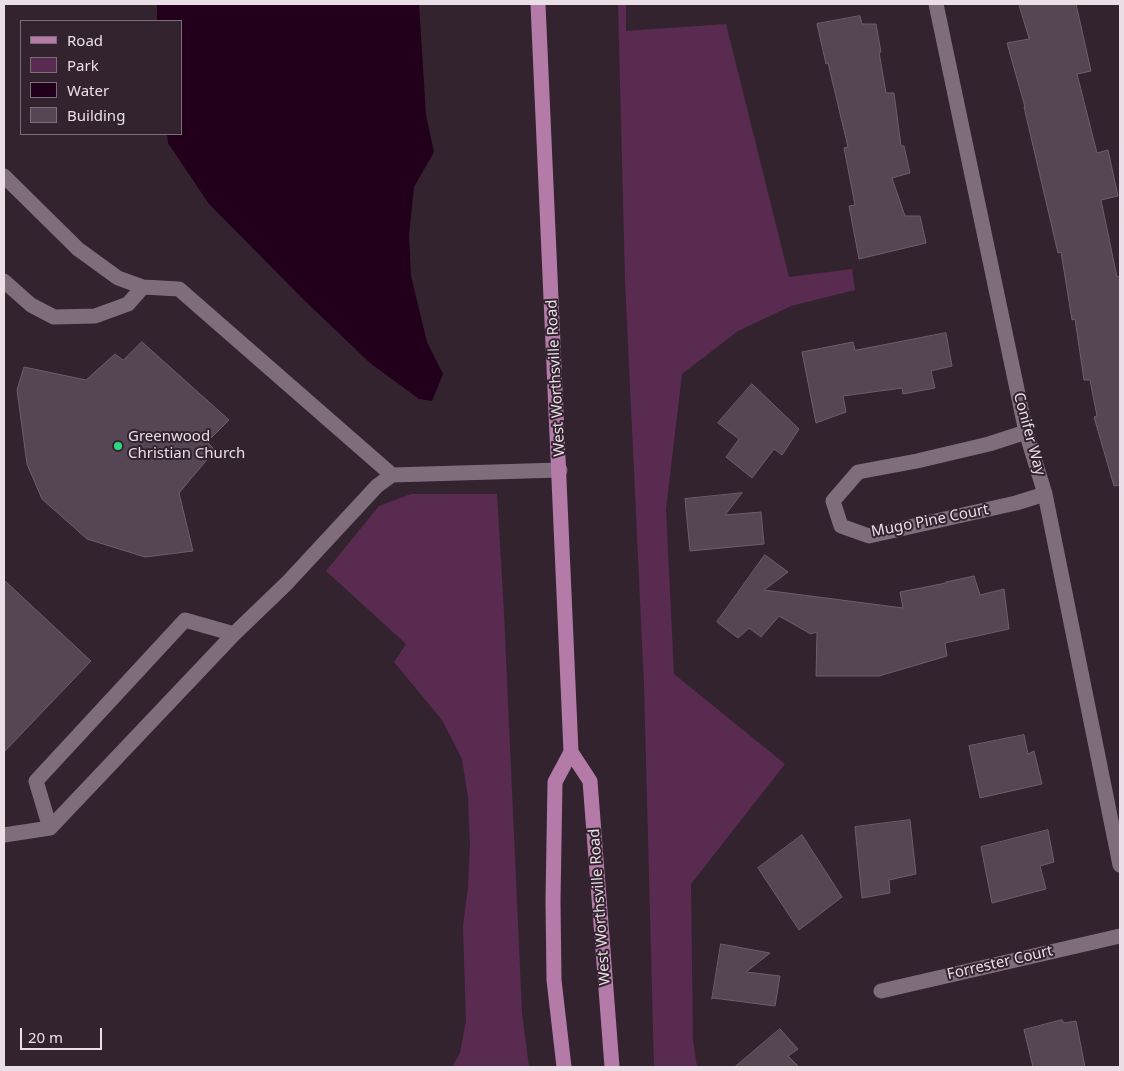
<!DOCTYPE html>
<style>
body{margin:0}
#map{position:relative;width:1124px;height:1071px;overflow:hidden;background:#32232e;font-family:"Noto Sans",sans-serif}
canvas{display:block}
.frame{position:absolute;inset:0;border:5px solid #eadfe7;pointer-events:none}
.legend{position:absolute;left:20px;top:20px;width:162px;height:115px;box-sizing:border-box;background:#32232e;border:1px solid #7c6e78;margin:0;padding:6px 9px;list-style:none;font-size:15px;color:#eadfe7}
.legend li{display:flex;align-items:center;gap:10px;height:25px}
.legend b{width:25px;border:1px solid #7c6e78}
.scale{position:absolute;left:20px;top:1028px;width:82px;height:22px;box-sizing:border-box;border:2px solid #eadfe7;border-top:0;padding-left:6px;font-size:15px;line-height:18px;white-space:nowrap;color:#eadfe7;-webkit-text-stroke:4px #32232e;paint-order:stroke}
</style>
<div id="map">
<canvas width="1124" height="1071"></canvas>
<div class="frame"></div>
<ul class="legend">
<li><b style="height:6px;background:#b47ba8"></b>Road</li>
<li><b style="height:14px;background:#5a2b50"></b>Park</li>
<li><b style="height:14px;background:#22001c"></b>Water</li>
<li><b style="height:14px;background:#564552"></b>Building</li>
</ul>
<div class="scale">20 m</div>
</div>
<script>
const ctx = document.querySelector('canvas').getContext('2d');
ctx.lineJoin = 'round';
function fillPath(path, color) { ctx.fillStyle = color; ctx.fill(path, 'evenodd'); }
function stroke(path, color, width, dash) { ctx.strokeStyle = color; ctx.lineWidth = width; ctx.lineCap = dash ? 'butt' : 'round'; ctx.setLineDash(dash || []); ctx.stroke(path); }
function drawText(font, color, halo, rows, align = 'center') {
  ctx.font = font + ' "Noto Sans",sans-serif'; ctx.lineWidth = 4; ctx.setLineDash([]); ctx.textBaseline = 'middle'; ctx.strokeStyle = halo; ctx.fillStyle = color; for (const [text, x, y, turn = 0] of rows) {
    ctx.save(); ctx.translate(x, y); ctx.rotate((+turn || 0) * Math.PI / 180); ctx.textAlign = isNaN(turn) ? turn : align; if (halo) ctx.strokeText(text, 0, 0); ctx.fillText(text, 0, 0); ctx.restore();
  }
}
const green = new Path2D(`
 M 618,4 L 626,4 L 626,31 L 726,24 L 789,277 L 852,269 L 855,290 L 791,306 L 738,331 L 682,374 L 666,509 L 674,674 L 785,764 L 691,884 L 693,1040 L 697,1067 L 654,1067 L 644,685 L 625,279 Z
 M 411,494 L 497,494 L 504,613 L 522,1013 L 529,1067 L 452,1067 L 460,1053 L 466,1021 L 463,926 L 468,887 L 470,845 L 468,797 L 462,759 L 442,720 L 394,662 L 406,644 L 326,571 L 379,506 Z`);
const water = new Path2D(`
 M 157,4 L 419,4 L 426,115 L 434,152 L 414,187 L 409,235 L 411,276 L 427,342 L 443,374 L 432,401 L 419,399 L 370,363 L 305,301 L 209,204 L 168,143 L 167,134 L 181,134 L 181,21 L 157,21 Z`);
const building = new Path2D(`
 M 1019,4 L 1076,4 L 1091,71 L 1077,74 L 1097,153 L 1108,150 L 1118,196 L 1101,200 L 1117,277 L 1120,276 L 1120,485 L 1114,486 L 1094,417 L 1097,416 L 1090,380 L 1084,380 L 1075,319 L 1072,320 L 1061,252 L 1058,253 L 1024,107 L 1025,107 L 1007,43 L 1029,39 Z
 M 860,16 L 862,24 L 876,24 L 881,52 L 879,52 L 886,93 L 894,93 L 901,146 L 904,146 L 910,173 L 892,178 L 905,216 L 920,216 L 926,243 L 859,259 L 849,206 L 855,205 L 844,148 L 848,147 L 828,63 L 826,64 L 817,24 Z
 M 946,333 L 952,366 L 931,371 L 935,388 L 903,394 L 902,388 L 843,396 L 846,412 L 816,423 L 802,352 L 853,342 L 855,350 Z
 M 142,342 L 229,420 L 207,442 L 215,450 L 179,493 L 193,551 L 145,557 L 87,539 L 42,499 L 27,464 L 17,390 L 24,367 L 86,380 L 115,354 L 123,360 Z
 M 752,384 L 799,429 L 782,455 L 774,449 L 752,478 L 726,457 L 739,439 L 718,423 Z
 M 742,493 L 725,515 L 761,512 L 764,544 L 690,551 L 685,499 Z
 M 765,555 L 788,572 L 764,590 L 903,608 L 900,592 L 946,583 L 946,582 L 974,576 L 980,595 L 1004,589 L 1009,629 L 945,643 L 947,656 L 879,676 L 816,676 L 817,632 L 811,634 L 779,616 L 761,637 L 749,628 L 738,638 L 717,622 Z
 M 4,580 L 91,661 L 4,752 Z
 M 1024,735 L 1028,754 L 1034,751 L 1042,784 L 980,798 L 969,746 Z
 M 910,820 L 916,874 L 889,880 L 890,893 L 862,898 L 855,827 Z
 M 1048,830 L 1054,862 L 1040,866 L 1046,889 L 992,903 L 981,847 Z
 M 802,835 L 842,897 L 799,930 L 758,868 Z
 M 721,944 L 770,953 L 746,972 L 780,976 L 775,1006 L 713,998 L 712,999 Z
 M 1062,1020 L 1064,1023 L 1076,1021 L 1085,1067 L 1033,1067 L 1024,1030 Z
 M 780,1029 L 798,1049 L 788,1056 L 799,1067 L 735,1067 Z`);
const minor = new Path2D(`
 M 936,4 L 1026,432 L 1045,494 L 1120,865
 M 4,176 L 78,249 L 118,278 L 143,287 L 128,304 L 95,316 L 54,317 L 31,305 L 4,281
 M 143,287 L 179,289 L 392,475
 M 1026,432 L 989,444 L 917,461 L 858,472 L 833,501 L 841,526 L 869,536 L 1016,503 L 1045,494
 M 50,828 L 234,634
 M 4,835 L 50,828 L 36,781 L 185,620 L 234,634 L 287,583 L 377,486 L 392,475 L 560,470
 M 881,991 L 1120,936`);
const major = new Path2D(`
 M 538,4 L 571,752 L 555,782 L 553,901 L 554,980 L 564,1067
 M 571,752 L 590,781 L 612,1067`);
const markers = [
 [118,446,5,"#2ed883"]
];
const streetNames = [
 ["West Worthsville Road",556,378,-93],
 ["Conifer Way",1029,434,75],
 ["Mugo Pine Court",930,521,-11],
 ["West Worthsville Road",600,907,-94],
 ["Forrester Court",1000,963,-13]
];
const poiNames = [
 ["Greenwood",128,437],
 ["Christian Church",128,454]
];
fillPath(green, '#5a2b50');
fillPath(water, '#22001c');
fillPath(building, '#564552');
stroke(building, '#6f5d6a', 1);
stroke(minor, '#7f6d7b', 15);
stroke(major, '#b47ba8', 15);
for (const [x, y, r, color] of markers) { const dot = new Path2D(); dot.arc(x, y, r, 0, 2 * Math.PI); ctx.fillStyle = color; ctx.fill(dot); stroke(dot, '#32232e', 2); }
drawText('15px', '#eadfe7', '#32232e', streetNames);
drawText('15px', '#eadfe7', '#32232e', poiNames, 'left');
</script>
